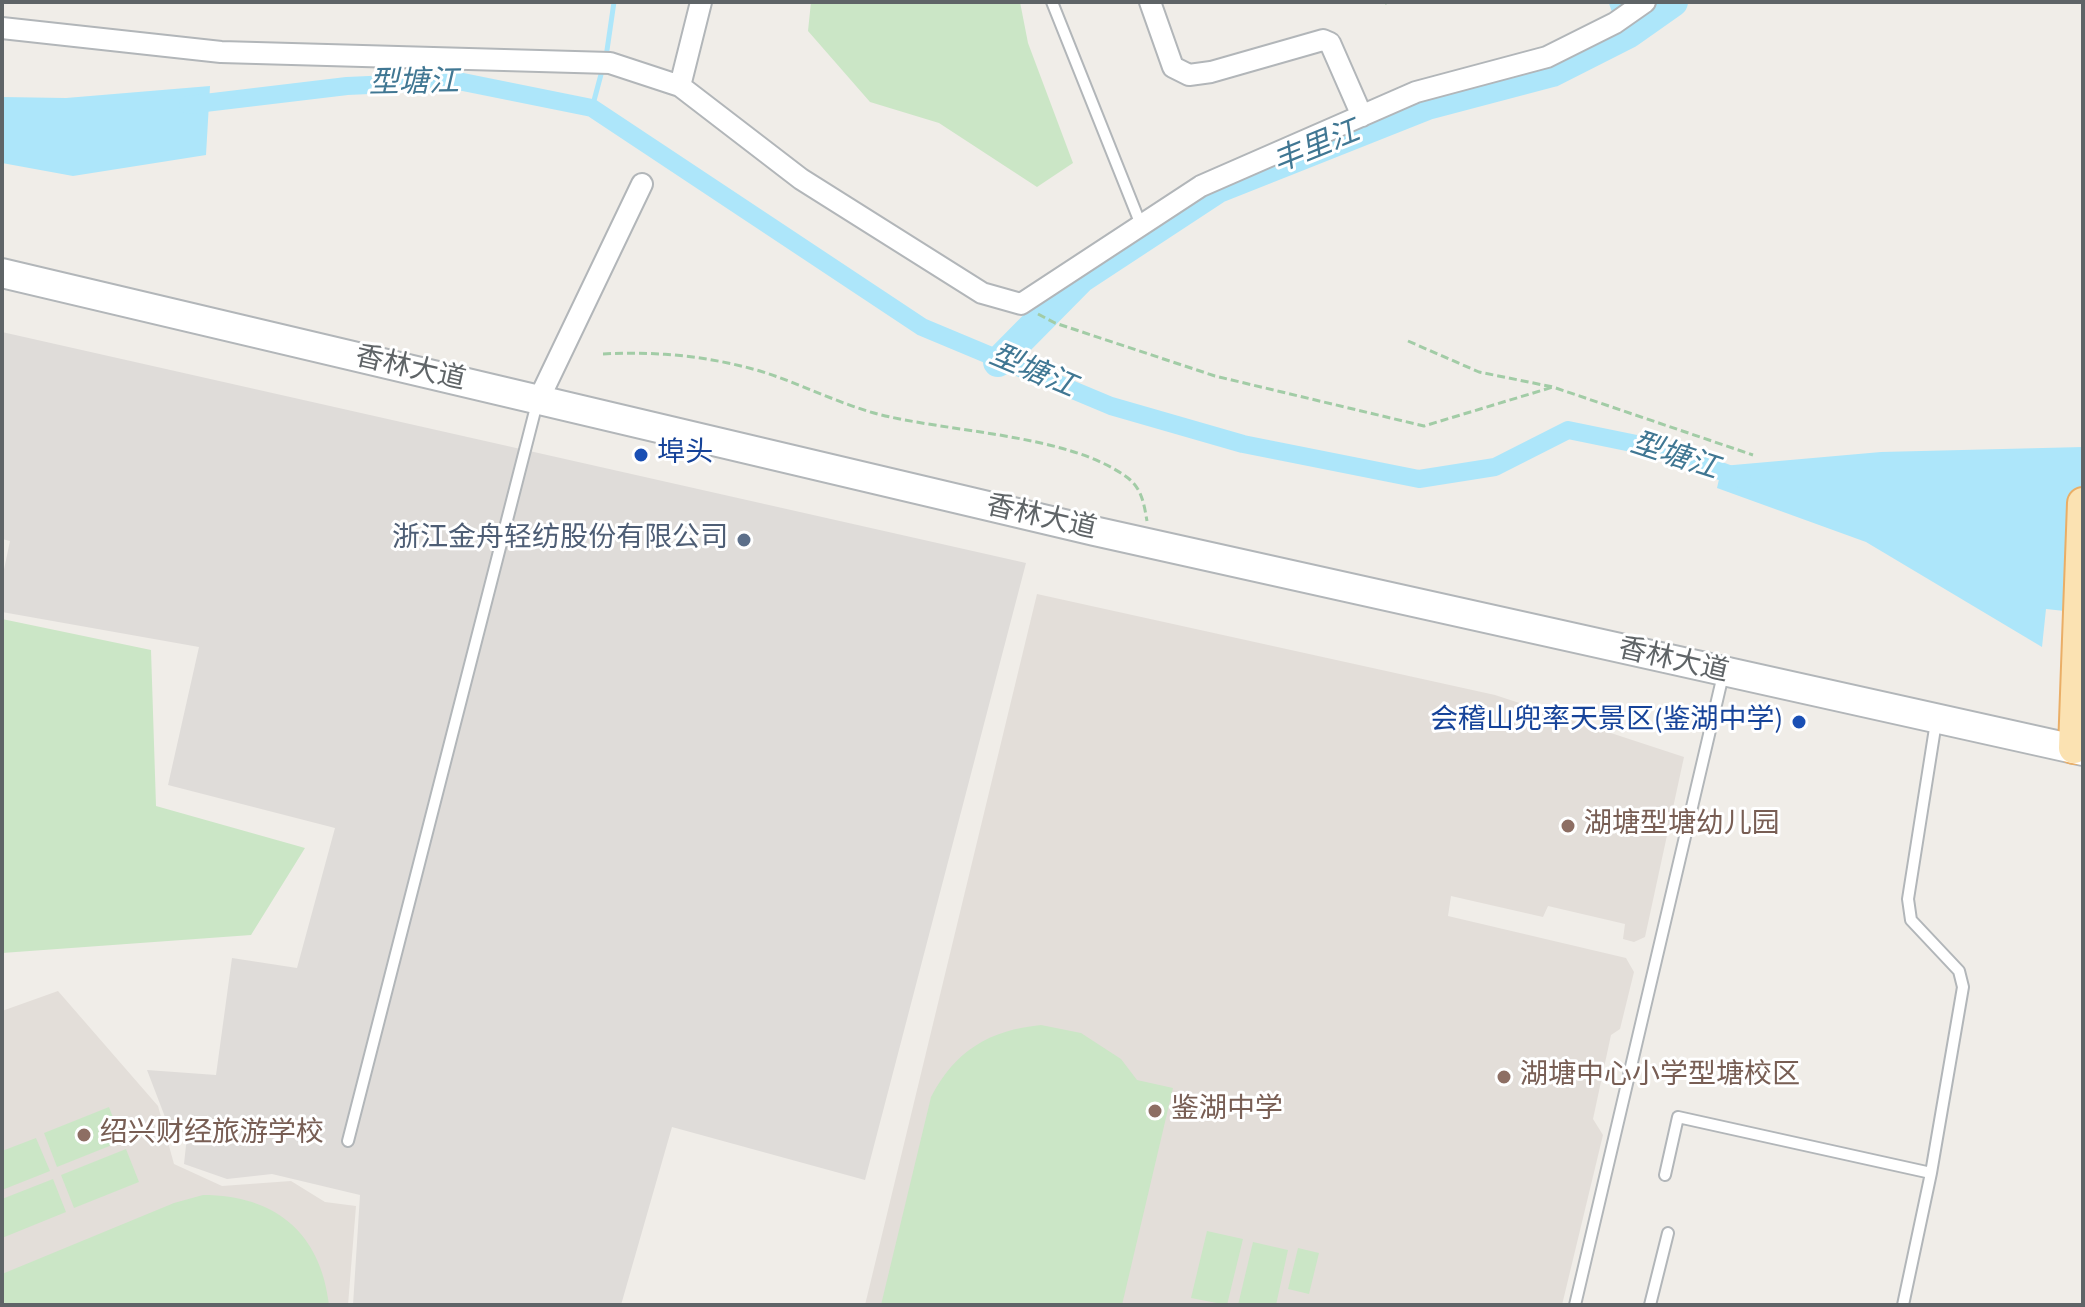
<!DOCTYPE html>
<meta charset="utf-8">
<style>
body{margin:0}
#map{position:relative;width:2085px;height:1307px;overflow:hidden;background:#f0ede8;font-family:"Source Sans 3",sans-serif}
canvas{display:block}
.frame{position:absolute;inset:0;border:4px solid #5f6467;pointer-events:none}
</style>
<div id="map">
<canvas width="2085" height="1307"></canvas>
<div class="frame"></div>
</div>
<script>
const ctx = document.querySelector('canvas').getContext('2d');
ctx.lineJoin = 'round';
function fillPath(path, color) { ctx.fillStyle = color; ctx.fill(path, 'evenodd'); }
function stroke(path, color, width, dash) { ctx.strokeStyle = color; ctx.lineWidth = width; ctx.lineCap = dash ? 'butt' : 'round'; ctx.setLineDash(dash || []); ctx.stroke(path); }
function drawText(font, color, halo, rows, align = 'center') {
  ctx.font = font + ' "Source Sans 3","Noto Sans SC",sans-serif'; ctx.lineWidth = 6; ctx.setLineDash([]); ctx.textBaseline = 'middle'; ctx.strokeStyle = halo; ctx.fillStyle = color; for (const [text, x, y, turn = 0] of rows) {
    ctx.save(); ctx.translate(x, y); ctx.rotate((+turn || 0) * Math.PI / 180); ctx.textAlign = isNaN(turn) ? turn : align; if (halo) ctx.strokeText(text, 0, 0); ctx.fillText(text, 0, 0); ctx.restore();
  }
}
const industrial = new Path2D(`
 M 2,332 L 1026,563 L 865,1180 L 672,1127 L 621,1305 L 353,1305 L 360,1195 L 272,1174 L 227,1179 L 184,1164 L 187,1136 L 170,1130 L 147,1070 L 216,1075 L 232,958 L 297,968 L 335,828 L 168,785 L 199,647 L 2,612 L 2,579 L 10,541 L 2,539 Z`);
const education = new Path2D(`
 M 1037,594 L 1495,695 L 1684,757 L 1645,937 L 1634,942 L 1623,939 L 1625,924 L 1548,906 L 1543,917 L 1451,896 L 1448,916 L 1626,958 L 1634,972 L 1620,1029 L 1611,1035 L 1593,1119 L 1603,1135 L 1562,1305 L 865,1305 Z
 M 58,991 L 158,1106 L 174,1164 L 222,1186 L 291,1181 L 325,1202 L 356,1206 L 348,1305 L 2,1305 L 2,1011 Z`);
const green = new Path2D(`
 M 811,2 L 1020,2 L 1028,43 L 1073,163 L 1037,187 L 939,123 L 870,102 L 808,31 Z
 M 2,619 L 151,650 L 156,806 L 305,848 L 251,935 L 2,953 Z
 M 1041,1025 L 1081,1033 L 1121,1059 L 1137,1080 L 1173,1088 L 1122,1305 L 881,1305 L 931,1097 C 955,1051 989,1030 1041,1025 Z
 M 109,1107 L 122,1141 L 57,1167 L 44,1133 Z
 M 36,1138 L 50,1171 L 2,1190 L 2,1151 Z
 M 126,1149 L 139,1182 L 74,1208 L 61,1175 Z
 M 53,1179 L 66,1212 L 2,1238 L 2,1199 Z
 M 203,1195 C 275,1195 321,1233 329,1305 L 2,1305 L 2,1274 L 174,1203 Z
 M 1207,1231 L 1243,1239 L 1227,1305 L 1191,1298 Z
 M 1253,1242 L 1288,1250 L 1276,1305 L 1238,1305 Z
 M 1298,1248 L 1319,1253 L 1309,1294 L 1288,1289 Z`);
const water = new Path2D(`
 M 210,86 L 206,155 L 73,176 L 2,163 L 2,97 L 66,98 Z
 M 2083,447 L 2083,613 L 2046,609 L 2042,647 L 1866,542 L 1717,488 L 1722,466 L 1881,452 Z`);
const stream = new Path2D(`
 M 606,57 L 614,2
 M 592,108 L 603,67`);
const canal = new Path2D(`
 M 1618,2 L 1629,33
 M 188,105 L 347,86 L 458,81 L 592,108 L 922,327 L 1111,406 L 1243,444 L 1419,479 L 1495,467 L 1568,430 L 1661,449 L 1742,479`);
const river = new Path2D(`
 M 998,362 L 1081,278 L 1218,188 L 1427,105 L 1552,72 L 1629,33 L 1673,2`);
const path = new Path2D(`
 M 1386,2 L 1387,4
 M 1038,314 L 1055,323 L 1215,376 L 1424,426 L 1553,387
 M 1408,341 L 1479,372 L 1553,387 L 1753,455
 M 603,354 C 656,351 708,356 760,371 C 799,383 835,402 874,413 C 947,433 1068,433 1128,478 C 1142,489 1144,504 1147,521`);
const service = new Path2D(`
 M 1052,2 L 1141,225
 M 348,1141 L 537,403
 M 1665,1175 L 1678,1117 L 1931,1173
 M 1575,1305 L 1723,675
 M 1650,1305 L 1668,1233
 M 1903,1305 L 1931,1173 L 1963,987 L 1959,971 L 1911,920 L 1908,899 L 1936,722`);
const minor = new Path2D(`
 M 1150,2 L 1173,67 L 1189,75 L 1211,72 L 1323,40 L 1330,43 L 1362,116
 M 2,28 L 221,52 L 610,63 L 680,86 L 801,179 L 982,293 L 1021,304 L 1201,186 L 1416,92 L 1547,57 L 1615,23 L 1645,2
 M 680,86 L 701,2
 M 538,401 L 642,184`);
const secondary = new Path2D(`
 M 2,273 L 1094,531 L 2083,751`);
const primary = new Path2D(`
 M 2074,748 L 2083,503`);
const markers = [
 [641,455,8,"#1a4fb4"],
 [744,540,8,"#5c6f8a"],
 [1799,722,8,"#1a4fb4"],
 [1568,826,8,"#8d6e63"],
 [1504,1077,8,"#8d6e63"],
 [1155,1111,8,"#8d6e63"],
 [84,1135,8,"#8d6e63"]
];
const streetNames = [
 ["香林大道",410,370,13],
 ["香林大道",1041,519,13],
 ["香林大道",1673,662,13]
];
const transitNames = [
 ["埠头",657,455],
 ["会稽山兜率天景区(鉴湖中学)",1783,722,"right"]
];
const serviceNames = [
 ["浙江金舟轻纺股份有限公司",728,540]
];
const educationNames = [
 ["湖塘型塘幼儿园",1584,826],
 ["湖塘中心小学型塘校区",1520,1077],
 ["鉴湖中学",1171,1111],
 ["绍兴财经旅游学校",100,1135]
];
const waterNames = [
 ["型塘江",414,85,-1],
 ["丰里江",1317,149,-22],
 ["型塘江",1032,373,23],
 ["型塘江",1674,458,18]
];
fillPath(industrial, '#dfdcd9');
fillPath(education, '#e3ded9');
fillPath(green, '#cbe6c6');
fillPath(water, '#ade6fa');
stroke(stream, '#ade6fa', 5);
stroke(canal, '#ade6fa', 18);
stroke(river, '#ade6fa', 30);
stroke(service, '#b2b6b9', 14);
stroke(minor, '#b2b6b9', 24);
stroke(secondary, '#b2b6b9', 32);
stroke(primary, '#eaae66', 34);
stroke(path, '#a2cca6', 3, [8, 4]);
stroke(service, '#fff', 10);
stroke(minor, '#fff', 20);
stroke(secondary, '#fff', 28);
stroke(primary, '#fbe2b2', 30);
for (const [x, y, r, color] of markers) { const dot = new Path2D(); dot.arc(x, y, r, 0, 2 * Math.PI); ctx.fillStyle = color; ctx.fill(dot); stroke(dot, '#fff', 3); }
drawText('28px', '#5f6467', '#fff', streetNames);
drawText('28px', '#164399', '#fff', transitNames, 'left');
drawText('28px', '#4e5e75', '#fff', serviceNames, 'right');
drawText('28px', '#785e54', '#fff', educationNames, 'left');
drawText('italic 30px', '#407793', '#fff', waterNames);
</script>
